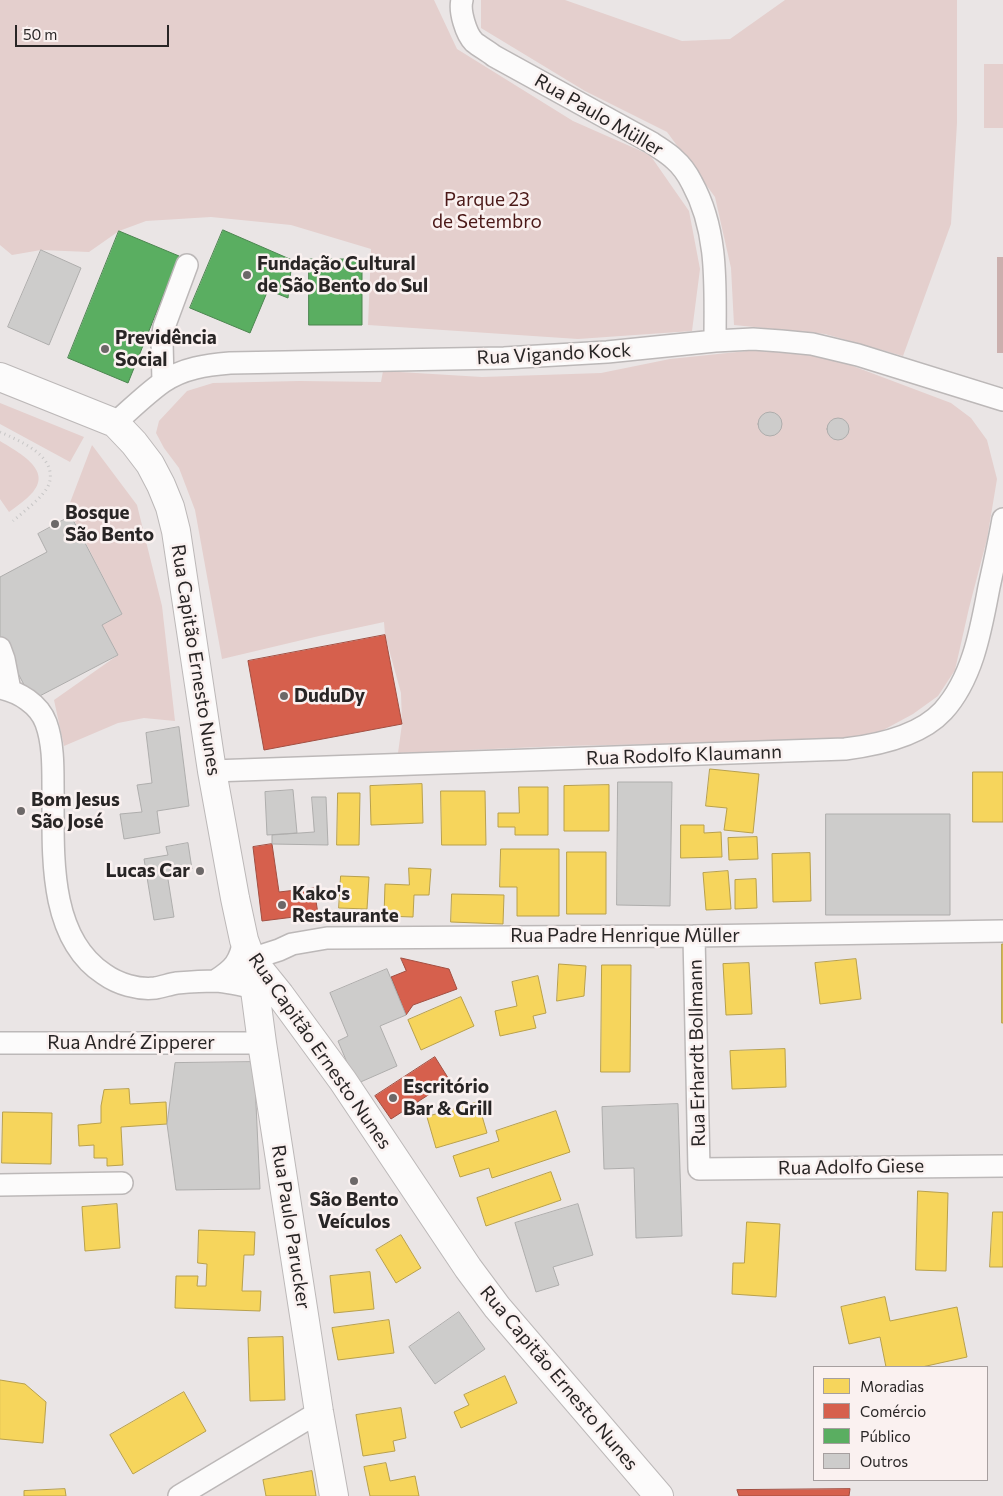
<!DOCTYPE html>
<meta charset="utf-8">
<style>
body{margin:0}
#map{position:relative;width:1003px;height:1496px;overflow:hidden;background:#eae5e5;font-family:Commissioner,sans-serif}
canvas{display:block}
.legend{position:absolute;left:813px;top:1366px;width:175px;height:115px;box-sizing:border-box;background:#faf1f0;border:1px solid #a69f9f;margin:0;padding:6px 9px;list-style:none;font-size:15px;color:#282525}
.legend li{display:flex;align-items:center;gap:10px;height:25px}
.legend b{width:25px;border:1px solid #a69f9f}
.scale{position:absolute;left:15px;top:25px;width:154px;height:22px;box-sizing:border-box;border:2px solid #282525;border-top:0;padding-left:6px;font-size:15px;line-height:18px;white-space:nowrap;color:#282525;-webkit-text-stroke:4px #faf1f0;paint-order:stroke}
</style>
<div id="map">
<canvas width="1003" height="1496"></canvas>
<ul class="legend">
<li><b style="height:14px;background:#f6d55c"></b>Moradias</li>
<li><b style="height:14px;background:#d6604d"></b>Comércio</li>
<li><b style="height:14px;background:#5aae61"></b>Público</li>
<li><b style="height:14px;background:#cdcccb"></b>Outros</li>
</ul>
<div class="scale">50 m</div>
</div>
<script>
const ctx = document.querySelector('canvas').getContext('2d');
ctx.lineJoin = 'round';
function fillPath(path, color) { ctx.fillStyle = color; ctx.fill(path, 'evenodd'); }
function stroke(path, color, width, dash) { ctx.strokeStyle = color; ctx.lineWidth = width; ctx.lineCap = dash ? 'butt' : 'round'; ctx.setLineDash(dash || []); ctx.stroke(path); }
function drawText(font, color, halo, rows, align = 'center') {
  ctx.font = font + ' Commissioner,sans-serif'; ctx.lineWidth = 5; ctx.setLineDash([]); ctx.textBaseline = 'middle'; ctx.strokeStyle = halo; ctx.fillStyle = color; for (const [text, x, y, turn = 0] of rows) {
    ctx.save(); ctx.translate(x, y); ctx.rotate((+turn || 0) * Math.PI / 180); ctx.textAlign = isNaN(turn) ? turn : align; if (halo) ctx.strokeText(text, 0, 0); ctx.fillText(text, 0, 0); ctx.restore();
  }
}
const green = new Path2D(`
 M 0,0 L 434,0 L 457,49 L 573,121 L 650,155 L 689,211 L 700,269 L 692,331 L 578,339 L 368,325 L 371,249 L 291,225 L 211,217 L 146,221 L 119,231 L 89,252 L 41,250 L 12,255 L 0,245 Z
 M 481,0 L 565,0 L 682,41 L 730,39 L 785,0 L 957,0 L 957,123 L 951,224 L 903,356 L 825,334 L 734,325 L 731,268 L 715,197 L 667,132 L 585,91 L 481,28 Z
 M 984,64 L 1003,64 L 1003,128 L 984,128 Z
 M 785,347 L 829,357 L 951,403 L 971,418 L 987,440 L 997,479 L 987,539 L 969,608 L 955,670 L 938,696 L 913,714 L 876,734 L 845,740 L 562,746 L 398,753 L 402,724 L 401,693 L 385,635 L 384,622 L 319,636 L 222,659 L 195,510 L 179,468 L 164,448 L 156,433 L 159,421 L 187,391 L 213,383 L 299,381 L 381,382 L 383,371 L 482,377 L 601,373 L 670,359 Z
 M 0,403 L 84,437 L 70,462 L 0,424 Z
 M 0,441 C 16,451 53,469 33,492 C 26,500 17,506 9,512 L 0,499 Z
 M 92,445 L 137,505 L 162,606 L 175,721 L 144,718 L 118,723 L 64,746 L 54,700 L 118,655 L 102,625 L 122,614 L 68,508 Z`);
const water = new Path2D(`
 M 997,257 L 1003,257 L 1003,353 L 997,353 Z`);
const homes = new Path2D(`
 M 710,769 L 759,774 L 753,833 L 724,830 L 727,808 L 706,806 Z
 M 973,772 L 1003,772 L 1003,822 L 973,822 Z
 M 422,784 L 423,823 L 371,825 L 370,786 Z
 M 609,785 L 609,831 L 564,831 L 564,786 Z
 M 519,787 L 548,787 L 548,835 L 515,835 L 515,827 L 498,827 L 498,813 L 519,813 Z
 M 441,791 L 485,791 L 486,845 L 442,845 Z
 M 338,793 L 360,793 L 359,845 L 337,845 Z
 M 681,825 L 704,825 L 704,833 L 721,832 L 722,857 L 681,858 Z
 M 757,837 L 758,859 L 729,860 L 728,838 Z
 M 501,849 L 559,849 L 559,916 L 517,916 L 517,887 L 500,887 Z
 M 567,852 L 606,852 L 606,914 L 567,914 Z
 M 810,853 L 811,901 L 773,902 L 772,854 Z
 M 409,868 L 431,869 L 429,895 L 414,895 L 413,917 L 384,916 L 385,884 L 409,885 Z
 M 728,871 L 731,909 L 706,910 L 703,873 Z
 M 341,876 L 369,877 L 367,909 L 339,908 Z
 M 756,879 L 757,908 L 735,909 L 735,880 Z
 M 452,894 L 504,895 L 503,924 L 451,922 Z
 M 1002,944 L 1003,944 L 1003,1023 L 1002,1023 Z
 M 856,959 L 861,999 L 820,1004 L 815,963 Z
 M 749,963 L 752,1014 L 726,1015 L 723,964 Z
 M 559,964 L 586,966 L 584,996 L 557,1001 Z
 M 602,965 L 631,965 L 630,1072 L 601,1072 Z
 M 538,976 L 546,1013 L 533,1016 L 536,1028 L 500,1036 L 495,1011 L 517,1006 L 512,982 Z
 M 461,997 L 474,1026 L 421,1050 L 408,1020 Z
 M 785,1049 L 786,1087 L 732,1089 L 730,1051 Z
 M 129,1089 L 130,1104 L 166,1102 L 167,1124 L 121,1127 L 123,1165 L 107,1166 L 107,1158 L 94,1158 L 94,1145 L 79,1146 L 78,1125 L 101,1123 L 101,1106 L 104,1090 Z
 M 478,1102 L 487,1133 L 436,1148 L 427,1117 Z
 M 556,1111 L 570,1152 L 492,1178 L 489,1168 L 460,1177 L 453,1156 L 499,1141 L 496,1131 Z
 M 3,1112 L 52,1113 L 51,1164 L 2,1163 Z
 M 551,1172 L 561,1200 L 486,1226 L 477,1198 Z
 M 918,1191 L 948,1193 L 946,1271 L 916,1270 Z
 M 117,1204 L 120,1248 L 85,1251 L 82,1207 Z
 M 993,1212 L 1003,1212 L 1003,1267 L 990,1267 Z
 M 747,1222 L 780,1224 L 776,1297 L 732,1294 L 733,1263 L 744,1263 Z
 M 199,1230 L 255,1232 L 254,1255 L 244,1255 L 242,1291 L 261,1291 L 260,1311 L 175,1308 L 176,1276 L 198,1276 L 197,1286 L 206,1286 L 207,1264 L 198,1263 Z
 M 401,1235 L 421,1268 L 396,1283 L 376,1250 Z
 M 370,1272 L 374,1309 L 334,1313 L 330,1276 Z
 M 885,1297 L 890,1321 L 957,1307 L 967,1357 L 922,1367 L 886,1367 L 880,1337 L 849,1344 L 841,1307 Z
 M 389,1320 L 394,1353 L 338,1360 L 332,1328 Z
 M 283,1337 L 285,1400 L 250,1401 L 248,1338 Z
 M 505,1376 L 517,1403 L 461,1428 L 454,1412 L 469,1405 L 464,1395 Z
 M 0,1380 L 25,1384 L 46,1402 L 43,1443 L 0,1439 Z
 M 184,1392 L 206,1431 L 133,1474 L 110,1435 Z
 M 401,1408 L 406,1438 L 393,1441 L 395,1451 L 363,1456 L 356,1415 Z
 M 386,1463 L 390,1481 L 415,1476 L 419,1496 L 370,1496 L 364,1467 Z
 M 312,1471 L 316,1496 L 266,1496 L 263,1480 Z
 M 65,1489 L 66,1496 L 24,1496 L 24,1491 Z`);
const shops = new Path2D(`
 M 385,635 L 402,724 L 264,750 L 248,661 Z
 M 272,844 L 279,892 L 314,888 L 318,914 L 262,921 L 253,847 Z
 M 401,958 L 449,969 L 457,989 L 413,1005 L 406,1015 L 391,977 L 406,971 Z
 M 435,1057 L 450,1081 L 391,1119 L 375,1096 Z
 M 850,1489 L 849,1496 L 739,1496 L 737,1490 Z`);
const public = new Path2D(`
 M 223,230 L 292,260 L 288,298 L 268,290 L 250,333 L 190,308 Z
 M 119,231 L 179,256 L 128,383 L 68,358 Z
 M 309,259 L 362,259 L 362,325 L 309,325 Z`);
const building = new Path2D(`
 M 41,250 L 81,268 L 49,345 L 8,327 Z
 M758 424a12 12 0 1 1 24 0a12 12 0 1 1-24 0Z
 M827 429a11 11 0 1 1 22 0a11 11 0 1 1-22 0Z
 M 71,516 L 122,614 L 102,625 L 118,655 L 32,700 L 0,639 L 0,577 L 47,552 L 38,534 Z
 M 179,727 L 189,806 L 157,811 L 160,833 L 124,839 L 120,814 L 142,812 L 137,785 L 152,783 L 146,733 Z
 M 618,782 L 672,782 L 670,906 L 617,905 Z
 M 293,790 L 297,833 L 267,835 L 265,792 Z
 M 312,797 L 326,797 L 328,845 L 272,844 L 272,835 L 314,832 Z
 M 826,814 L 950,814 L 950,915 L 826,915 Z
 M 188,843 L 192,869 L 167,873 L 174,917 L 154,920 L 144,859 L 168,855 L 166,847 Z
 M 387,969 L 406,1015 L 380,1026 L 397,1066 L 356,1084 L 338,1041 L 348,1036 L 330,993 Z
 M 254,1062 L 260,1189 L 176,1190 L 167,1124 L 175,1063 Z
 M 678,1104 L 682,1236 L 636,1238 L 634,1168 L 604,1169 L 602,1107 Z
 M 578,1204 L 593,1255 L 553,1267 L 559,1285 L 536,1292 L 515,1223 Z
 M 459,1312 L 485,1349 L 435,1384 L 409,1347 Z`);
const path = new Path2D(`
 M 0,432 C 20,441 58,456 49,484 C 44,497 23,512 13,521`);
const minor = new Path2D(`
 M 462,0 C 459,11 466,34 474,42 C 480,47 488,51 494,56 L 652,143 C 659,148 668,153 674,159 C 681,165 688,175 692,183 C 719,232 715,288 715,341
 M 163,382 L 162,341 L 164,327 L 187,265
 M 115,423 C 130,410 146,394 163,382 C 183,368 207,365 230,363 L 504,358 L 607,352 L 715,341 L 753,339 L 781,341 L 812,344 L 858,355 L 1003,400
 M 0,648 L 4,659 L 10,690
 M 0,688 C 19,692 39,704 46,723 C 53,742 53,765 53,784 C 54,845 45,935 104,974 C 118,984 138,990 155,988 C 162,987 170,984 177,983 C 189,982 203,981 215,981 C 233,982 250,987 267,991
 M 212,771 L 845,749 C 878,745 920,736 943,711 C 973,678 981,629 989,587 C 994,564 999,542 1003,519
 M 694,936 L 699,1169 L 1003,1166
 M 251,959 L 279,950 L 292,944 L 327,938 L 694,936 L 1003,931
 M 215,981 C 234,969 240,962 244,940
 M 0,1043 L 262,1043
 M 0,1185 L 122,1183
 M 179,1496 L 319,1412`);
const major = new Path2D(`
 M 0,377 L 115,423 L 134,443 L 150,464 L 161,485 L 170,507 L 176,531 L 212,771 L 235,898 L 244,940 L 251,959 L 280,995 L 343,1081 L 468,1268 L 497,1307 L 659,1496
 M 251,960 L 262,1043 L 319,1412 L 334,1496`);
const markers = [
 [247,275,5,"#6c6868"],
 [105,349,5,"#6c6868"],
 [55,524,5,"#6c6868"],
 [284,696,5,"#6c6868"],
 [21,811,5,"#6c6868"],
 [200,871,5,"#6c6868"],
 [282,905,5,"#6c6868"],
 [393,1098,5,"#6c6868"],
 [354,1181,5,"#6c6868"]
];
const streetNames = [
 ["Rua Paulo Müller",599,115,30],
 ["Rua Vigando Kock",554,354,-3],
 ["Rua Capitão Ernesto Nunes",196,660,81],
 ["Rua Rodolfo Klaumann",684,755,-2],
 ["Rua Padre Henrique Müller",625,936],
 ["Rua André Zipperer",131,1043],
 ["Rua Capitão Ernesto Nunes",320,1051,55],
 ["Rua Erhardt Bollmann",697,1053,-91],
 ["Rua Adolfo Giese",851,1167,-1],
 ["Rua Paulo Parucker",291,1227,81],
 ["Rua Capitão Ernesto Nunes",559,1378,50]
];
const parkNames = [
 ["Parque 23",487,200],
 ["de Setembro",487,222]
];
const poiNames = [
 ["Fundação Cultural",257,264],
 ["de São Bento do Sul",257,286],
 ["Previdência",115,338],
 ["Social",115,360],
 ["Bosque",65,513],
 ["São Bento",65,535],
 ["DuduDy",294,696],
 ["Bom Jesus",31,800],
 ["São José",31,822],
 ["Lucas Car",190,871,"right"],
 ["Kako's",292,894],
 ["Restaurante",292,916],
 ["Escritório",403,1087],
 ["Bar & Grill",403,1109],
 ["São Bento",354,1200,"center"],
 ["Veículos",354,1222,"center"]
];
fillPath(green, '#e4cfcd');
fillPath(water, '#cbafad');
fillPath(homes, '#f6d55c');
stroke(homes, '#b8a04c', 1);
fillPath(shops, '#d6604d');
stroke(shops, '#a24e41', 1);
fillPath(public, '#5aae61');
stroke(public, '#4b854f', 1);
fillPath(building, '#cdcccb');
stroke(building, '#aeadac', 1);
stroke(minor, '#bcb8b8', 24);
stroke(major, '#bcb8b8', 30);
stroke(path, '#c7c6c6', 3, [1, 4]);
stroke(minor, '#fcfbfb', 21);
stroke(major, '#fcfbfb', 28);
for (const [x, y, r, color] of markers) { const dot = new Path2D(); dot.arc(x, y, r, 0, 2 * Math.PI); ctx.fillStyle = color; ctx.fill(dot); stroke(dot, '#faf1f0', 2); }
drawText('19px', '#282525', '#faf1f0', streetNames);
drawText('19px', '#4b1918', '#faf1f0', parkNames);
drawText('bold 19px', '#282525', '#faf1f0', poiNames, 'left');
</script>
